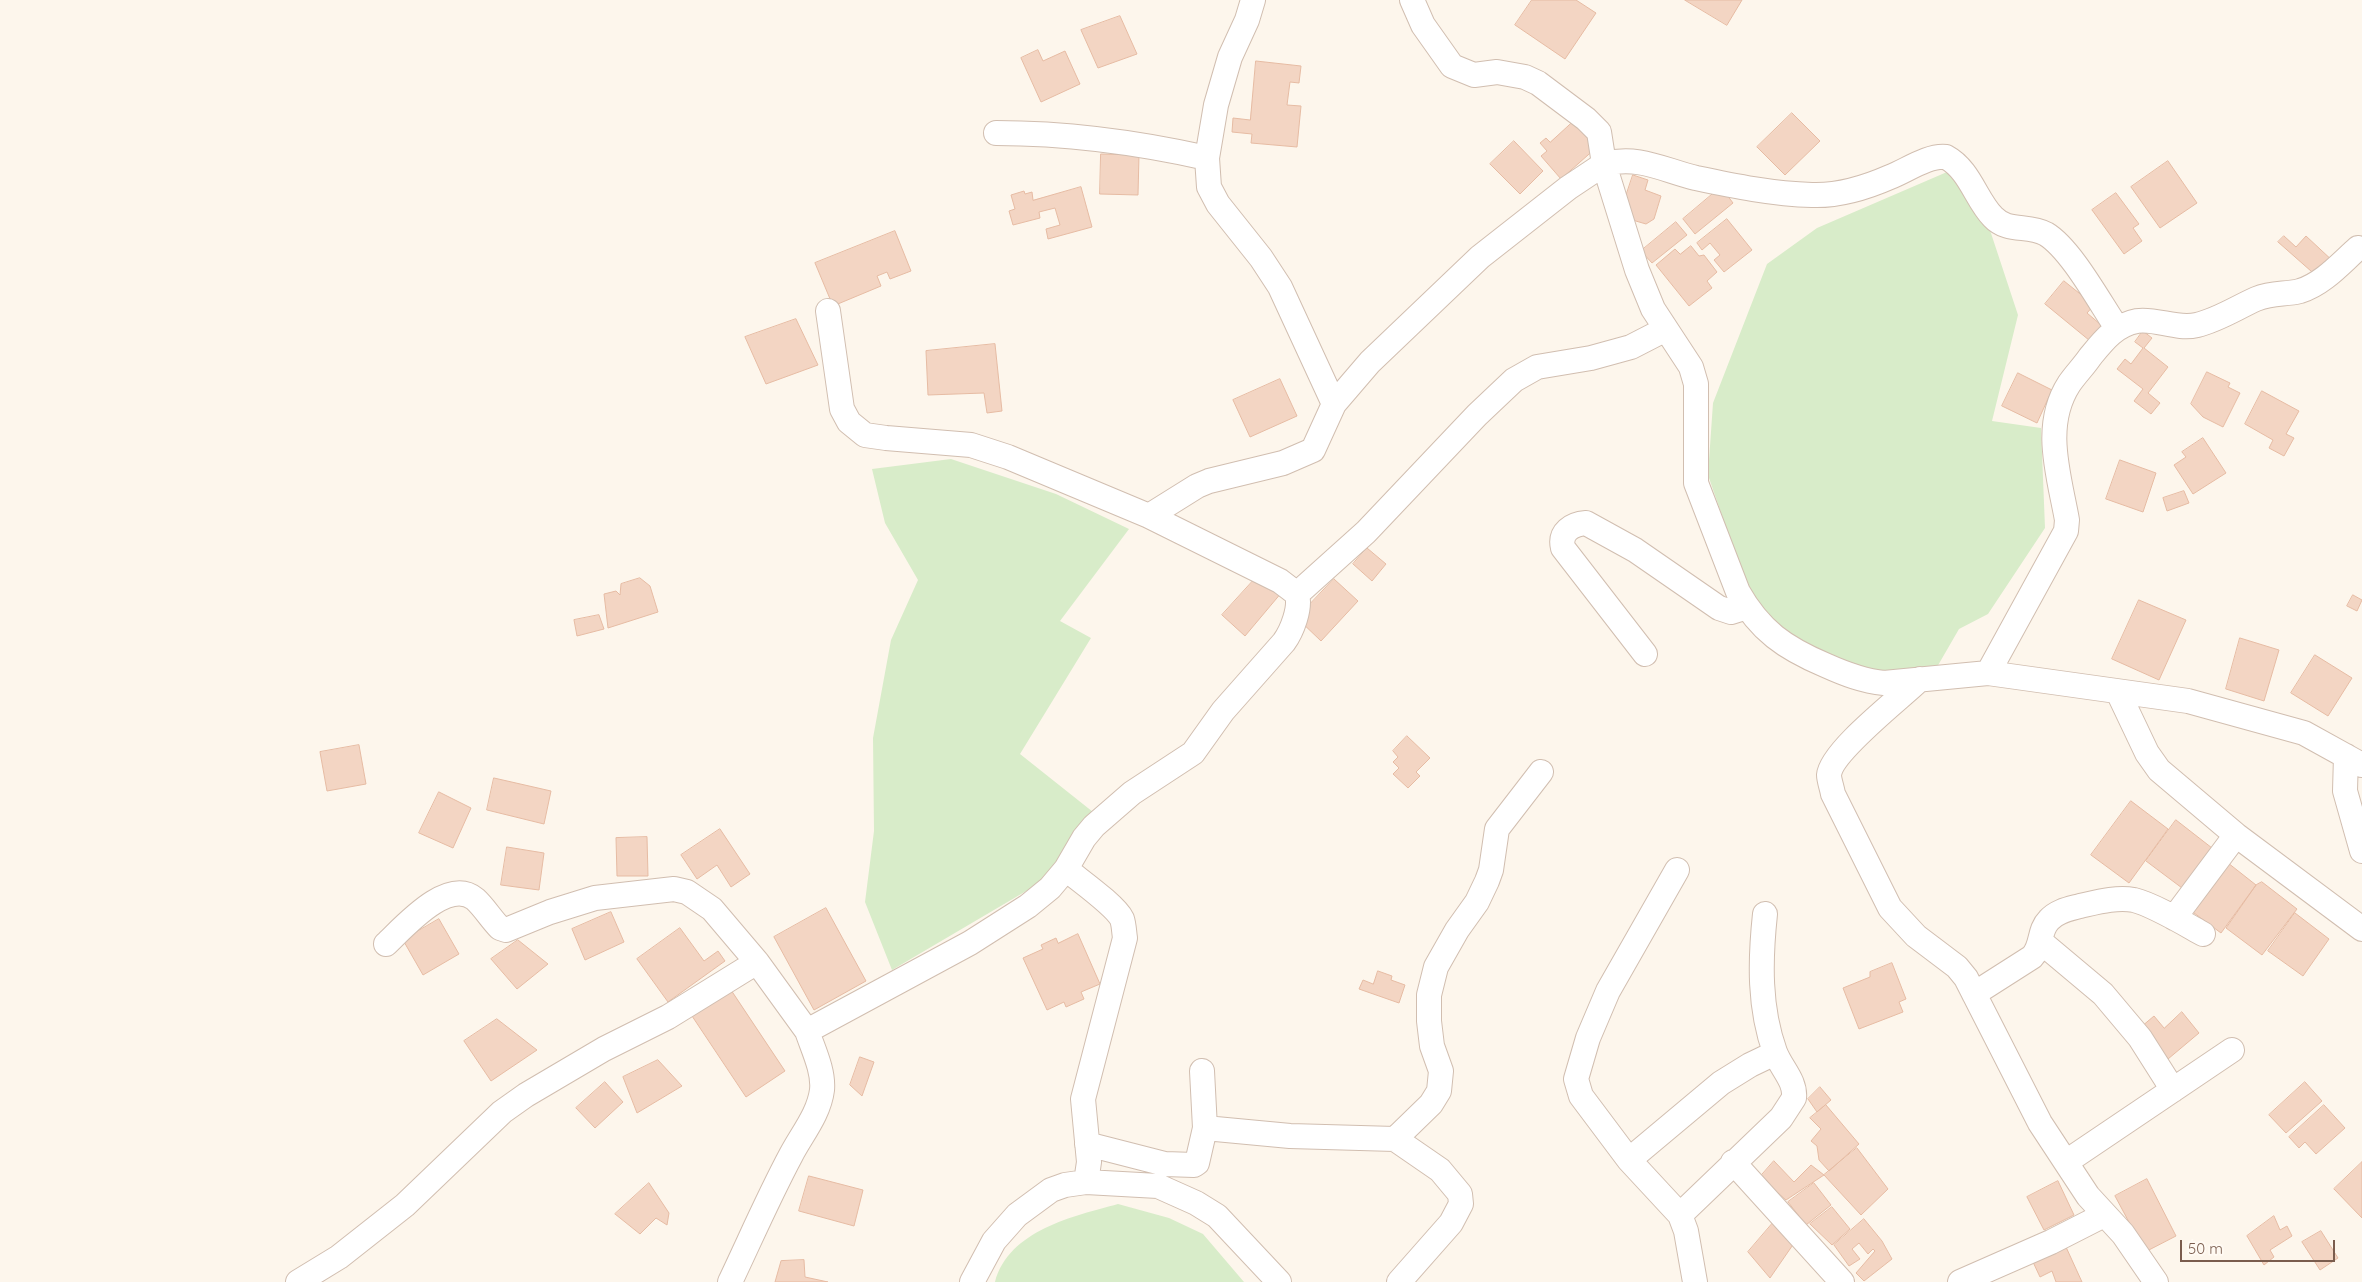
<!DOCTYPE html>
<style>
body{margin:0}
#map{position:relative;width:2362px;height:1282px;overflow:hidden;background:#fdf6ec;font-family:Quicksand,sans-serif}
canvas{display:block}
.scale{position:absolute;left:2180px;top:1240px;width:155px;height:22px;box-sizing:border-box;border:2px solid #7a5c4d;border-top:0;padding-left:6px;font-size:15px;line-height:18px;white-space:nowrap;color:#7a5c4d;-webkit-text-stroke:4px #fffaf3;paint-order:stroke}
</style>
<div id="map">
<canvas width="2362" height="1282"></canvas>
<div class="scale">50 m</div>
</div>
<script>
const ctx = document.querySelector('canvas').getContext('2d');
ctx.lineJoin = 'round';
function fillPath(path, color) { ctx.fillStyle = color; ctx.fill(path, 'evenodd'); }
function stroke(path, color, width, dash) { ctx.strokeStyle = color; ctx.lineWidth = width; ctx.lineCap = dash ? 'butt' : 'round'; ctx.setLineDash(dash || []); ctx.stroke(path); }
const green = new Path2D(`
 M 1947,172 L 1985,215 L 2018,315 L 1992,421 L 2041,428 L 2045,528 L 1988,614 L 1959,629 L 1933,674 L 1881,681 L 1804,647 L 1757,607 L 1730,539 L 1708,475 L 1713,403 L 1767,264 L 1817,228 Z
 M 951,459 L 1056,494 L 1129,529 L 1060,621 L 1091,638 L 1020,754 L 1093,812 L 1050,877 L 892,970 L 865,902 L 874,831 L 873,738 L 891,640 L 918,580 L 885,523 L 872,469 Z
 M 1118,1204 L 1169,1218 L 1203,1234 L 1244,1282 L 995,1282 C 1009,1230 1074,1216 1118,1204 Z`);
const building = new Path2D(`
 M 1532,0 L 1576,0 L 1596,13 L 1565,59 L 1515,25 Z
 M 1685,0 L 1742,0 L 1727,25 Z
 M 1120,16 L 1137,54 L 1098,68 L 1081,30 Z
 M 1038,50 L 1043,61 L 1065,51 L 1080,84 L 1041,102 L 1021,58 Z
 M 1256,61 L 1301,66 L 1299,83 L 1290,82 L 1287,105 L 1301,106 L 1297,147 L 1251,143 L 1252,134 L 1232,132 L 1233,118 L 1250,120 Z
 M 1792,113 L 1820,141 L 1785,175 L 1757,147 Z
 M 1574,121 L 1597,147 L 1561,179 L 1541,156 L 1547,151 L 1540,143 L 1546,138 L 1550,142 Z
 M 1514,141 L 1543,171 L 1520,194 L 1490,164 Z
 M 1101,154 L 1139,155 L 1138,195 L 1100,194 Z
 M 2168,161 L 2197,203 L 2160,228 L 2131,187 Z
 M 1633,175 L 1648,180 L 1645,190 L 1661,196 L 1654,219 L 1646,224 L 1629,219 L 1622,208 Z
 M 1081,187 L 1092,227 L 1048,239 L 1046,229 L 1060,225 L 1055,208 L 1039,212 L 1040,218 L 1013,225 L 1009,211 L 1015,209 L 1011,195 L 1024,191 L 1025,194 L 1032,192 L 1033,200 Z
 M 1721,187 L 1733,203 L 1695,234 L 1683,219 Z
 M 2116,193 L 2139,224 L 2133,228 L 2142,241 L 2124,254 L 2092,210 Z
 M 1727,219 L 1752,250 L 1724,272 L 1714,260 L 1720,255 L 1710,243 L 1702,250 L 1697,243 Z
 M 1676,222 L 1687,235 L 1652,263 L 1641,251 Z
 M 895,231 L 911,271 L 890,279 L 887,272 L 877,276 L 881,286 L 833,306 L 815,263 Z
 M 2284,236 L 2296,247 L 2306,236 L 2335,263 L 2320,279 L 2278,242 Z
 M 1691,246 L 1699,256 L 1704,255 L 1717,272 L 1707,281 L 1712,288 L 1689,306 L 1656,265 L 1675,249 L 1680,254 Z
 M 2064,281 L 2094,305 L 2087,313 L 2107,330 L 2095,345 L 2045,304 Z
 M 796,319 L 818,365 L 766,384 L 745,337 Z
 M 2143,331 L 2152,338 L 2144,348 L 2168,367 L 2148,393 L 2160,403 L 2151,414 L 2134,401 L 2143,389 L 2117,369 L 2125,359 L 2131,364 L 2143,348 L 2135,342 Z
 M 995,344 L 1002,411 L 987,413 L 984,393 L 928,395 L 926,351 Z
 M 2207,372 L 2230,383 L 2228,387 L 2240,393 L 2223,427 L 2203,417 L 2191,404 Z
 M 2018,373 L 2052,390 L 2037,423 L 2002,406 Z
 M 1280,379 L 1297,416 L 1250,437 L 1233,400 Z
 M 2262,391 L 2299,411 L 2286,434 L 2294,438 L 2284,456 L 2269,448 L 2273,440 L 2245,424 Z
 M 2203,438 L 2226,473 L 2193,494 L 2174,465 L 2186,457 L 2182,452 Z
 M 2120,460 L 2156,473 L 2143,512 L 2106,499 Z
 M 2184,491 L 2189,503 L 2167,511 L 2163,498 Z
 M 1367,548 L 1386,564 L 1372,581 L 1353,564 Z
 M 1262,571 L 1282,592 L 1245,636 L 1222,615 Z
 M 640,578 L 650,586 L 658,612 L 608,628 L 604,594 L 616,591 L 620,595 L 621,584 Z
 M 1334,579 L 1358,601 L 1321,641 L 1297,618 Z
 M 2353,595 L 2362,600 L 2357,611 L 2347,606 Z
 M 2139,600 L 2186,620 L 2159,680 L 2112,659 Z
 M 599,615 L 604,629 L 577,636 L 574,620 Z
 M 2240,638 L 2279,650 L 2264,701 L 2226,689 Z
 M 2315,655 L 2352,678 L 2328,716 L 2291,693 Z
 M 1407,736 L 1430,758 L 1416,772 L 1420,776 L 1408,788 L 1393,774 L 1399,768 L 1393,762 L 1398,757 L 1393,751 Z
 M 359,745 L 366,784 L 327,791 L 320,752 Z
 M 494,778 L 551,791 L 544,824 L 487,810 Z
 M 439,792 L 471,808 L 453,848 L 419,833 Z
 M 2131,801 L 2168,829 L 2129,883 L 2091,855 Z
 M 2176,820 L 2212,848 L 2182,888 L 2146,861 Z
 M 720,829 L 750,874 L 731,887 L 717,865 L 697,879 L 681,855 Z
 M 647,837 L 648,876 L 617,876 L 616,838 Z
 M 507,847 L 544,853 L 539,890 L 501,885 Z
 M 2223,859 L 2256,885 L 2221,933 L 2186,907 Z
 M 2262,882 L 2297,909 L 2262,955 L 2226,928 L 2256,885 Z
 M 826,908 L 866,981 L 814,1010 L 774,937 Z
 M 611,912 L 624,942 L 585,960 L 572,929 Z
 M 2295,913 L 2329,939 L 2303,976 L 2268,951 Z
 M 439,919 L 459,954 L 423,975 L 403,940 Z
 M 680,928 L 704,961 L 718,951 L 725,961 L 668,1002 L 637,959 Z
 M 1078,934 L 1100,984 L 1081,992 L 1084,999 L 1066,1007 L 1064,1002 L 1047,1010 L 1023,958 L 1043,949 L 1041,945 L 1056,938 L 1058,943 Z
 M 518,940 L 548,964 L 517,989 L 491,959 Z
 M 1892,963 L 1906,999 L 1899,1002 L 1903,1012 L 1859,1029 L 1843,988 L 1870,977 L 1870,972 Z
 M 1378,971 L 1392,976 L 1391,980 L 1405,985 L 1399,1003 L 1359,989 L 1363,980 L 1373,984 Z
 M 731,990 L 785,1071 L 746,1097 L 692,1016 Z
 M 2182,1012 L 2199,1033 L 2168,1059 L 2141,1027 L 2154,1016 L 2164,1028 Z
 M 497,1019 L 537,1050 L 491,1081 L 464,1041 Z
 M 860,1057 L 874,1062 L 862,1096 L 850,1085 Z
 M 658,1060 L 682,1086 L 637,1113 L 623,1077 Z
 M 605,1082 L 623,1102 L 595,1128 L 576,1108 Z
 M 2305,1082 L 2322,1101 L 2286,1133 L 2269,1115 Z
 M 1820,1087 L 1831,1100 L 1817,1112 L 1808,1099 Z
 M 1826,1105 L 1859,1144 L 1829,1171 L 1819,1160 L 1817,1146 L 1811,1141 L 1821,1129 L 1810,1118 Z
 M 2324,1105 L 2345,1128 L 2316,1154 L 2305,1142 L 2299,1148 L 2289,1137 Z
 M 1857,1148 L 1888,1189 L 1861,1215 L 1824,1175 Z
 M 1774,1161 L 1794,1182 L 1811,1165 L 1824,1175 L 1786,1200 L 1760,1177 Z
 M 2362,1162 L 2362,1218 L 2334,1189 Z
 M 809,1176 L 863,1190 L 854,1226 L 799,1211 Z
 M 2147,1179 L 2176,1236 L 2145,1252 L 2115,1196 Z
 M 2058,1181 L 2074,1215 L 2044,1230 L 2027,1197 Z
 M 649,1183 L 669,1213 L 667,1225 L 656,1218 L 640,1234 L 615,1214 Z
 M 1814,1183 L 1831,1205 L 1806,1225 L 1788,1202 Z
 M 1832,1207 L 1850,1229 L 1832,1245 L 1810,1224 Z
 M 2274,1216 L 2280,1230 L 2287,1226 L 2292,1236 L 2270,1250 L 2274,1257 L 2264,1265 L 2247,1236 Z
 M 1778,1217 L 1799,1236 L 1770,1278 L 1748,1252 Z
 M 1864,1219 L 1882,1241 L 1892,1259 L 1864,1281 L 1856,1273 L 1875,1251 L 1873,1249 L 1868,1254 L 1859,1243 L 1852,1249 L 1860,1259 L 1849,1266 L 1834,1245 Z
 M 2321,1231 L 2338,1258 L 2320,1270 L 2302,1242 Z
 M 2066,1247 L 2082,1282 L 2056,1282 L 2052,1271 L 2040,1277 L 2033,1262 Z
 M 804,1260 L 805,1277 L 828,1282 L 775,1282 L 781,1261 Z`);
const minor = new Path2D(`
 M 1253,0 L 1247,20 L 1230,57 L 1216,105 L 1207,158 L 1209,187 L 1218,204 L 1261,258 L 1280,287 L 1334,404
 M 1412,0 L 1423,25 L 1452,66 L 1474,75 L 1497,72 L 1525,77 L 1538,83 L 1586,119 L 1599,132 L 1604,164 L 1637,270 L 1653,309 L 1691,367 L 1696,384 L 1696,483 L 1738,592 C 1760,631 1785,648 1825,665 C 1845,674 1863,681 1884,683 L 1988,673 L 2188,701 L 2304,733 L 2362,765
 M 996,133 C 1065,133 1140,143 1207,158
 M 1149,516 L 1197,486 L 1209,481 L 1283,463 L 1313,450 L 1334,404 L 1370,362 L 1480,257 L 1568,188 L 1604,164 C 1639,155 1663,170 1696,178 C 1734,186 1773,194 1812,195 C 1839,196 1865,188 1890,177 C 1906,171 1928,155 1946,157 C 1970,170 1976,200 1993,217 C 2008,233 2028,224 2046,234 C 2071,249 2100,303 2117,328
 M 1297,594 L 1366,532 L 1477,415 L 1514,380 L 1537,367 L 1591,358 L 1631,347 L 1666,329
 M 1645,654 L 1563,548 C 1559,532 1572,524 1586,523 L 1635,550 L 1719,608 L 1731,612 L 1747,607
 M 1988,673 L 2066,531 L 2067,520 C 2059,475 2042,426 2069,384 C 2075,375 2084,366 2090,357 C 2103,341 2115,325 2137,321 C 2157,318 2176,330 2197,325 C 2218,320 2236,308 2256,299 C 2274,292 2284,295 2300,291 C 2323,284 2341,263 2358,248
 M 1920,679 C 1902,697 1831,751 1829,775 C 1829,780 1832,788 1833,794 L 1890,908 L 1916,936 L 1957,967 L 1966,978 L 2040,1123 L 2088,1196 L 2123,1234 L 2156,1282
 M 2118,692 L 2147,753 L 2159,770 L 2236,835 L 2362,929
 M 2346,756 L 2345,791 L 2362,851
 M 1066,869 C 1079,880 1115,905 1122,919 C 1124,925 1124,932 1125,938 L 1083,1099 L 1089,1162 L 1086,1182
 M 1677,870 L 1608,991 L 1588,1038 L 1576,1079 L 1581,1096 L 1629,1160 L 1680,1215 L 1686,1231 L 1695,1282
 M 2174,918 L 2236,835
 M 2041,942 L 2103,994 L 2140,1038 L 2173,1090
 M 386,944 C 405,926 448,877 475,899 C 484,907 491,919 500,928 L 506,930 L 550,912 L 595,898 L 674,889 L 687,892 L 712,909 L 757,962 L 807,1031
 M 1974,994 L 2032,957 C 2043,946 2038,931 2049,920 C 2057,911 2069,909 2080,906 C 2098,902 2116,897 2134,900 C 2154,905 2185,924 2203,934
 M 1205,1128 L 1290,1136 L 1395,1139 L 1440,1170 L 1460,1194 L 1461,1204 L 1451,1223 L 1399,1282
 M 1395,1139 L 1431,1104 L 1439,1091 L 1441,1071 L 1432,1046 L 1429,1021 L 1429,995 L 1436,967 L 1457,930 L 1477,902 L 1487,881 L 1491,870 L 1497,829 L 1541,772
 M 1087,1144 L 1165,1164 L 1194,1165 L 1197,1163 L 1205,1128 L 1202,1071
 M 1629,1160 L 1721,1083 L 1750,1065 L 1775,1053
 M 1733,1162 L 1842,1282
 M 2066,1162 L 2232,1050
 M 1680,1215 L 1781,1118 L 1794,1098 C 1796,1081 1781,1068 1775,1052 C 1759,1008 1760,961 1765,914
 M 298,1282 L 339,1257 L 405,1205 L 502,1112 L 526,1095 L 604,1049 L 668,1017 L 757,962
 M 730,1282 C 750,1240 769,1196 791,1155 C 802,1134 819,1114 822,1090 C 824,1071 813,1049 807,1031 L 970,943 L 1028,906 L 1050,888 L 1066,869 L 1084,838 L 1094,826 L 1132,793 L 1193,753 L 1223,711 L 1284,642 C 1292,631 1301,608 1297,594 L 1280,581 L 1149,516 L 1008,457 L 971,445 L 886,438 L 865,435 L 849,422 L 842,409 L 828,311
 M 972,1282 L 994,1241 L 1017,1215 L 1051,1190 L 1065,1185 L 1086,1182 L 1158,1186 L 1196,1203 L 1217,1216 L 1279,1282
 M 1960,1282 L 2051,1242 L 2104,1215`);
fillPath(green, '#d8ecc9');
fillPath(building, '#f3d5c3');
stroke(building, '#e6bba3', 1);
stroke(minor, '#d1beb0', 26);
stroke(minor, '#fff', 24);
</script>
